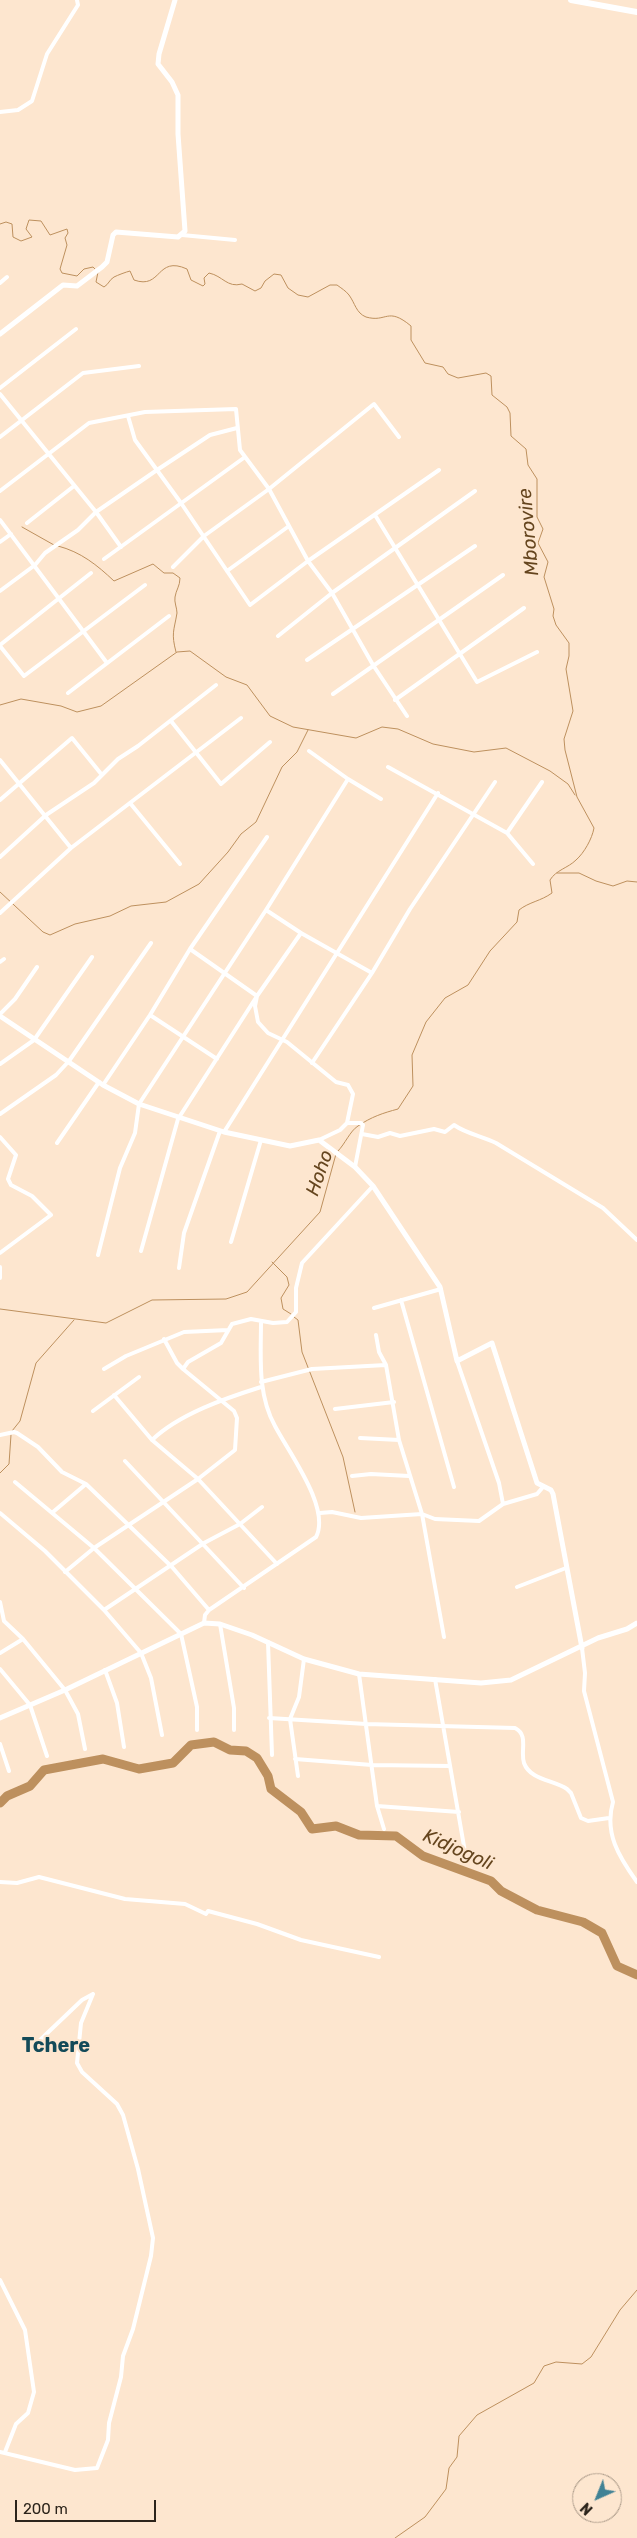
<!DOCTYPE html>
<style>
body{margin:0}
#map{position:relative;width:637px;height:2538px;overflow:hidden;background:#fde6cf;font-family:Rubik,sans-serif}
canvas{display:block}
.north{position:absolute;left:572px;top:2473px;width:50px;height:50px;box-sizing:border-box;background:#fde6cf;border:1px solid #a99887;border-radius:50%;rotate:224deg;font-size:14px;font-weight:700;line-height:20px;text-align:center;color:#2c241b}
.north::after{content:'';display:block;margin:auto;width:18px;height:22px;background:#418295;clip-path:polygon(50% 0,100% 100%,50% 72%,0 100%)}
.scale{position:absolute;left:15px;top:2500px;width:141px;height:22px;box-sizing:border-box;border:2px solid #2c241b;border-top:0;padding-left:6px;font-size:15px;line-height:18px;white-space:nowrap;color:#2c241b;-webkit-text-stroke:4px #fde6cf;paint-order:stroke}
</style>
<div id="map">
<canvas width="637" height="2538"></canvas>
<div class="north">N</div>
<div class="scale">200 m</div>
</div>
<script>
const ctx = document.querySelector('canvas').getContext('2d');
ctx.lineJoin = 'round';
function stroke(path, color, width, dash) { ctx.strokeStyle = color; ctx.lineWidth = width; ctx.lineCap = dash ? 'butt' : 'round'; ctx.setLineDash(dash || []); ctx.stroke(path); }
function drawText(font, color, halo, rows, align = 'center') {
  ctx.font = font + ' Rubik,sans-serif'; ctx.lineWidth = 4.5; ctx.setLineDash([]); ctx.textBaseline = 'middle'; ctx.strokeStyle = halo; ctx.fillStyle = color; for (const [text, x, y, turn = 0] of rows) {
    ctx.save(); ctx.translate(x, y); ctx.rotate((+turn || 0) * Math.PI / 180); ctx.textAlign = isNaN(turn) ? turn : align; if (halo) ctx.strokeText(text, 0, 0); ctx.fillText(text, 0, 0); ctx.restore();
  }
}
const stream = new Path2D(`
 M 0,224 L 6,222 L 12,224 L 13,237 L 21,241 L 32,237 L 26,229 L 29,220 L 41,221 L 50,235 L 67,229 L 68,233 L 65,238 L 67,245 L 60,269 L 62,273 L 77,276 L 84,269 L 93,267 L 95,269
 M 98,272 L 96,282 L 104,287 C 109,284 109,280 114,277 C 118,275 126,272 130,271 L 134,280 C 162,290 156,255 187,269 L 191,280 L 203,286 L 205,284 L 204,278 L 209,273 C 223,276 227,288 242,284 L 255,291 L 261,288 L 265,281 L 274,274 L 281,275 L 288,288 L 298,295 L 308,297 L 330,285 L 337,285 C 341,288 346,291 349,295 C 355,303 356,313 366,317 C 387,323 387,306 411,326 L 411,340 L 425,363 L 443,367 L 448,374 L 458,378 L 486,373 L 491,376 L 492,395 L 507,407 L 510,413 L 511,436 L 526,449 L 528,465 L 537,479 L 537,517 L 543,529 L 538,543 L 548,562 L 544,577 L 554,609 L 553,616 L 556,625 L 569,643 L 569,656 L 566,669 L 573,711 L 564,739 L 565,750 L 577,797 L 594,828 C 592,839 584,853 576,860 C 568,868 556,870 550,880 L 552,893 C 541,901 529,902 519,910 L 517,922 L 490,951 L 468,985 L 445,998 L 426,1022 L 412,1055 L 413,1086 L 398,1109 C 383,1113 371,1117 358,1126 C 350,1131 345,1144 338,1151
 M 22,527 L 54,545
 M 58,546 C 81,552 97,565 114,581 L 153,564 L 164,573 L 173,573 L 180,578 C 180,586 176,590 175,597 C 174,602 177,608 177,613 C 174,631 171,633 176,652
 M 0,705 L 21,699 L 61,706 L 77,712 L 101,706 L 177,652 L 190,651 L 226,677 L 247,685 L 270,716 L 293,727 L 356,738 L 382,727 L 398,729 L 433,744 L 474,752 L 506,748 L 550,771 L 568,784 L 575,795
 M 557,873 L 579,873 L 596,881 L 613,886 L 627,881 L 637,882
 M 0,892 L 43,932 L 50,935 L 75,924 L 110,916 L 131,906 L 166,902 L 199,884 L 228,852 L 241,834 L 256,822 L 282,767 L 297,752 L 308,730
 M 272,1262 L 287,1277 L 289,1285 L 281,1298 L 283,1309 L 291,1314
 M 0,1309 L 106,1323 L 152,1300 L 226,1299 L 247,1292 L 320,1212 L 336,1154
 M 294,1317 L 298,1320 L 302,1352 L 343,1457 L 355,1512
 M 12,1431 L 20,1421 L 36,1363 L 74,1320
 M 0,1473 L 9,1464 L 11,1435
 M 395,2538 L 425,2517 L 446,2489 L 449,2468 L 457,2457 L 459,2436 L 477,2415 L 534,2383 L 544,2366 L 556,2362 L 582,2364 L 591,2357 L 620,2310 L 637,2290`);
const river = new Path2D(`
 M 0,1803 L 7,1796 L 30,1786 L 44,1770 L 103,1759 L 139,1769 L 173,1763 L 191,1745 L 214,1742 L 230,1750 L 246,1751 L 257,1758 L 268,1776 L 271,1789 L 301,1812 L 312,1829 L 336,1826 L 359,1835 L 396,1836 L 423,1856 L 491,1881 L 501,1891 L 537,1910 L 583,1922 L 602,1933 L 617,1966 L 637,1975`);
const minor = new Path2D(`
 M 0,112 L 18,110 L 32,101 L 47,54 L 78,5 L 77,0
 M 182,235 L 235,240
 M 0,283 L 7,277
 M 0,388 L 76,329
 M 0,394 L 96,512 L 121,547
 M 128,416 L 135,440 L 181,503 L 250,605 L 308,561 L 439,470
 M 0,437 L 83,373 L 139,366
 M 0,491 L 89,423 L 145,412 L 236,409 L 240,450 L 269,489 L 308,561 L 332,593 L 373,665 L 407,716
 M 375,515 L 477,682 L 537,652
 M 0,520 L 107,663
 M 27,523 L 74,486
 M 0,542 L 11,534
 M 104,559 L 245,457
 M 173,567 L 204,536 L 269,489 L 374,404 L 399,437
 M 227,571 L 289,526
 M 0,591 L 35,565 L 45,553 L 78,530 L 96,512 L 157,470 L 210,435 L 237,428
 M 278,636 L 332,593 L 475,491
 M 0,645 L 91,573
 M 0,646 L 24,676 L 145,585
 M 307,660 L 475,546
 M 68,693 L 169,616
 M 333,694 L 503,575
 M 395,700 L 524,608
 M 171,721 L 221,784 L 270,742
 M 309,751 L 348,779 L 381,799
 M 0,760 L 71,848
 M 388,767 L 507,833 L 533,864
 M 0,800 L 72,738 L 102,775
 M 130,803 L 180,864
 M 507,833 L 542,782
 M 0,857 L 46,815 L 94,783 L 118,759 L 138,746 L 216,685
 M 266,910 L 301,933 L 372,973
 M 0,913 L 71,848 L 241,718
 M 301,933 L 257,996 L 255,1006 L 258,1022 L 268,1033 L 287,1042 L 336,1082 L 348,1085 L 353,1094 L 347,1123
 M 0,962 L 4,959
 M 0,1014 L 15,999 L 37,967
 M 150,1015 L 217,1059
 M 312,1063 L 372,973 L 410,909 L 495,782
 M 0,1064 L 34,1040 L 92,957
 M 103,1085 L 150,1015 L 190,949 L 267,837
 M 0,1114 L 56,1075 L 69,1061 L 151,943
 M 224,1132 L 438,793
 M 362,1134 L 378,1137 L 390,1133 L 400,1136 L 434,1129 L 445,1132 L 454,1125 C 467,1134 482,1136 496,1143 L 603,1208 L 637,1240
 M 0,1137 L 16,1155 L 8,1179 L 11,1185 L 32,1196 L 51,1215 L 0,1253
 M 319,1140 L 340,1130 L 347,1123 L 361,1123 L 363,1125 L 355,1167
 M 57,1143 L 99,1082
 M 231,1242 L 261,1140
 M 141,1251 L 178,1119 L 257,996 L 190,949
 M 98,1255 L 120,1168 L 135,1133 L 139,1104 L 266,910 L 348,779
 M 0,1267 L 0,1278
 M 179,1268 L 184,1233 L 220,1131
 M 401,1300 L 454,1487
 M 374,1308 L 441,1289
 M 376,1335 L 379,1352 L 386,1365 L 399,1440 L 422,1514 L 444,1637
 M 164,1339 L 177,1363 L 183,1369
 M 457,1361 L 499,1483 L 503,1504
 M 104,1369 L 126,1356 L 184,1332 L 228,1330
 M 261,1382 L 312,1369 L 386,1365
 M 114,1395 L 152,1440 L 198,1479 L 277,1564
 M 335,1409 L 394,1402
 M 93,1411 L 139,1377
 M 0,1435 L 14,1432 L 17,1433 L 38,1447 L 62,1472 L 86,1484 L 172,1567 L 209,1610
 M 360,1438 L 399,1440
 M 152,1440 C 179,1414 226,1398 261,1387
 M 125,1461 L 244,1588
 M 352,1476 L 371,1474 L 409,1476
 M 15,1482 L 94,1548 L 181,1634 L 197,1707 L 197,1730
 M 53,1512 L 86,1484
 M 0,1513 L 45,1551 L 104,1610 L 141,1653 L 151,1678 L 162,1735
 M 320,1513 L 332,1512 L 361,1518 L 422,1514 L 435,1519 L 479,1521 L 503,1504 L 537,1494 L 543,1487
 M 65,1572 L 94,1548 L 198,1479 L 235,1450 L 237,1418 L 234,1411 L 183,1369 L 188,1362 L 221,1343 L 232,1324 L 251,1319 L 273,1323 L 287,1322 L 296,1312 L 296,1288 L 302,1263 L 373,1186
 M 517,1587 L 566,1568
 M 0,1602 L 4,1621 L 23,1639 L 65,1690 L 78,1714 L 85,1749
 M 104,1610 L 204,1543 L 240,1524 L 262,1507
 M 204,1623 L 205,1615 L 209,1610 L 316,1537 C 331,1508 289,1453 275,1426 C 257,1394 261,1356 261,1321
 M 220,1624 L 234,1708 L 234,1730
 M 268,1642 L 272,1755
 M 582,1648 L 585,1673 L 584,1691 L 613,1802 C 604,1833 619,1857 637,1882
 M 0,1653 L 23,1639
 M 0,1669 L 30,1705 L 47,1756
 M 105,1670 L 117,1703 L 124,1747
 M 359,1674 L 377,1806 L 384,1829
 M 435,1679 L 465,1852
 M 269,1718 L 366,1724 L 515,1728 C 529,1735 520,1751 524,1763 C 530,1780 554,1780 567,1789 L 571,1793 L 581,1818 L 588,1821 L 609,1818
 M 0,1744 L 9,1771
 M 295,1759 L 372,1765 L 450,1766
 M 298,1776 L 290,1719 L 299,1697 L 304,1659
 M 377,1806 L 459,1812
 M 0,1882 L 17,1883 L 39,1877 L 125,1899 L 185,1904 L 206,1914 L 208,1911 L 257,1924 L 301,1940 L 379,1957
 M 40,2040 L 82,2000 L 93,1994
 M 0,2280 L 25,2330 L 34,2392 L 28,2413 L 16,2424 L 5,2452
 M 0,2452 L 75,2470 L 97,2468 L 108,2440 L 109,2423 L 121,2377 L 123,2356 L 133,2329 L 151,2256 L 153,2238 L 138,2169 L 123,2115 L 117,2104 L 82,2072 L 77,2063 L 81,2023 L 93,1994`);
const tertiary = new Path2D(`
 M 0,334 L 63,285 L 77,286 L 102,267 L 107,262 L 113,235 L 116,232 L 178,237 L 185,231 L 178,134 L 178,95 L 172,82 L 158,64 L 159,54 L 175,0
 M 0,1016 L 103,1085 L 139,1104 L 224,1132 L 290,1146 L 319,1140 L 355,1167 L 373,1186 L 440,1287 L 457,1361 L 492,1343 L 537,1483 L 551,1490 L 553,1494 L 582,1648
 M 0,1718 L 65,1690 L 204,1623 L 220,1624 L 252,1635 L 304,1659 L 359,1674 L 481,1683 L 511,1680 L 598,1638 L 627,1629 L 637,1623`);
const primary = new Path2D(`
 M 571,0 L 637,12`);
const waterNames = [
 ["Mborovire",529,532,-95],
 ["Hoho",320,1173,-71],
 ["Kidjogoli",458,1850,24]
];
const quarterNames = [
 ["Tchere",56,2046]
];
stroke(stream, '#bd905e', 1);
stroke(river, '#bd905e', 9);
stroke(minor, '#fff', 4);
stroke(tertiary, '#fff', 5);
stroke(primary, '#fff', 6);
drawText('italic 19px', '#65451e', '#fde6cf', waterNames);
drawText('bold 20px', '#134a58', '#fde6cf', quarterNames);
</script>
